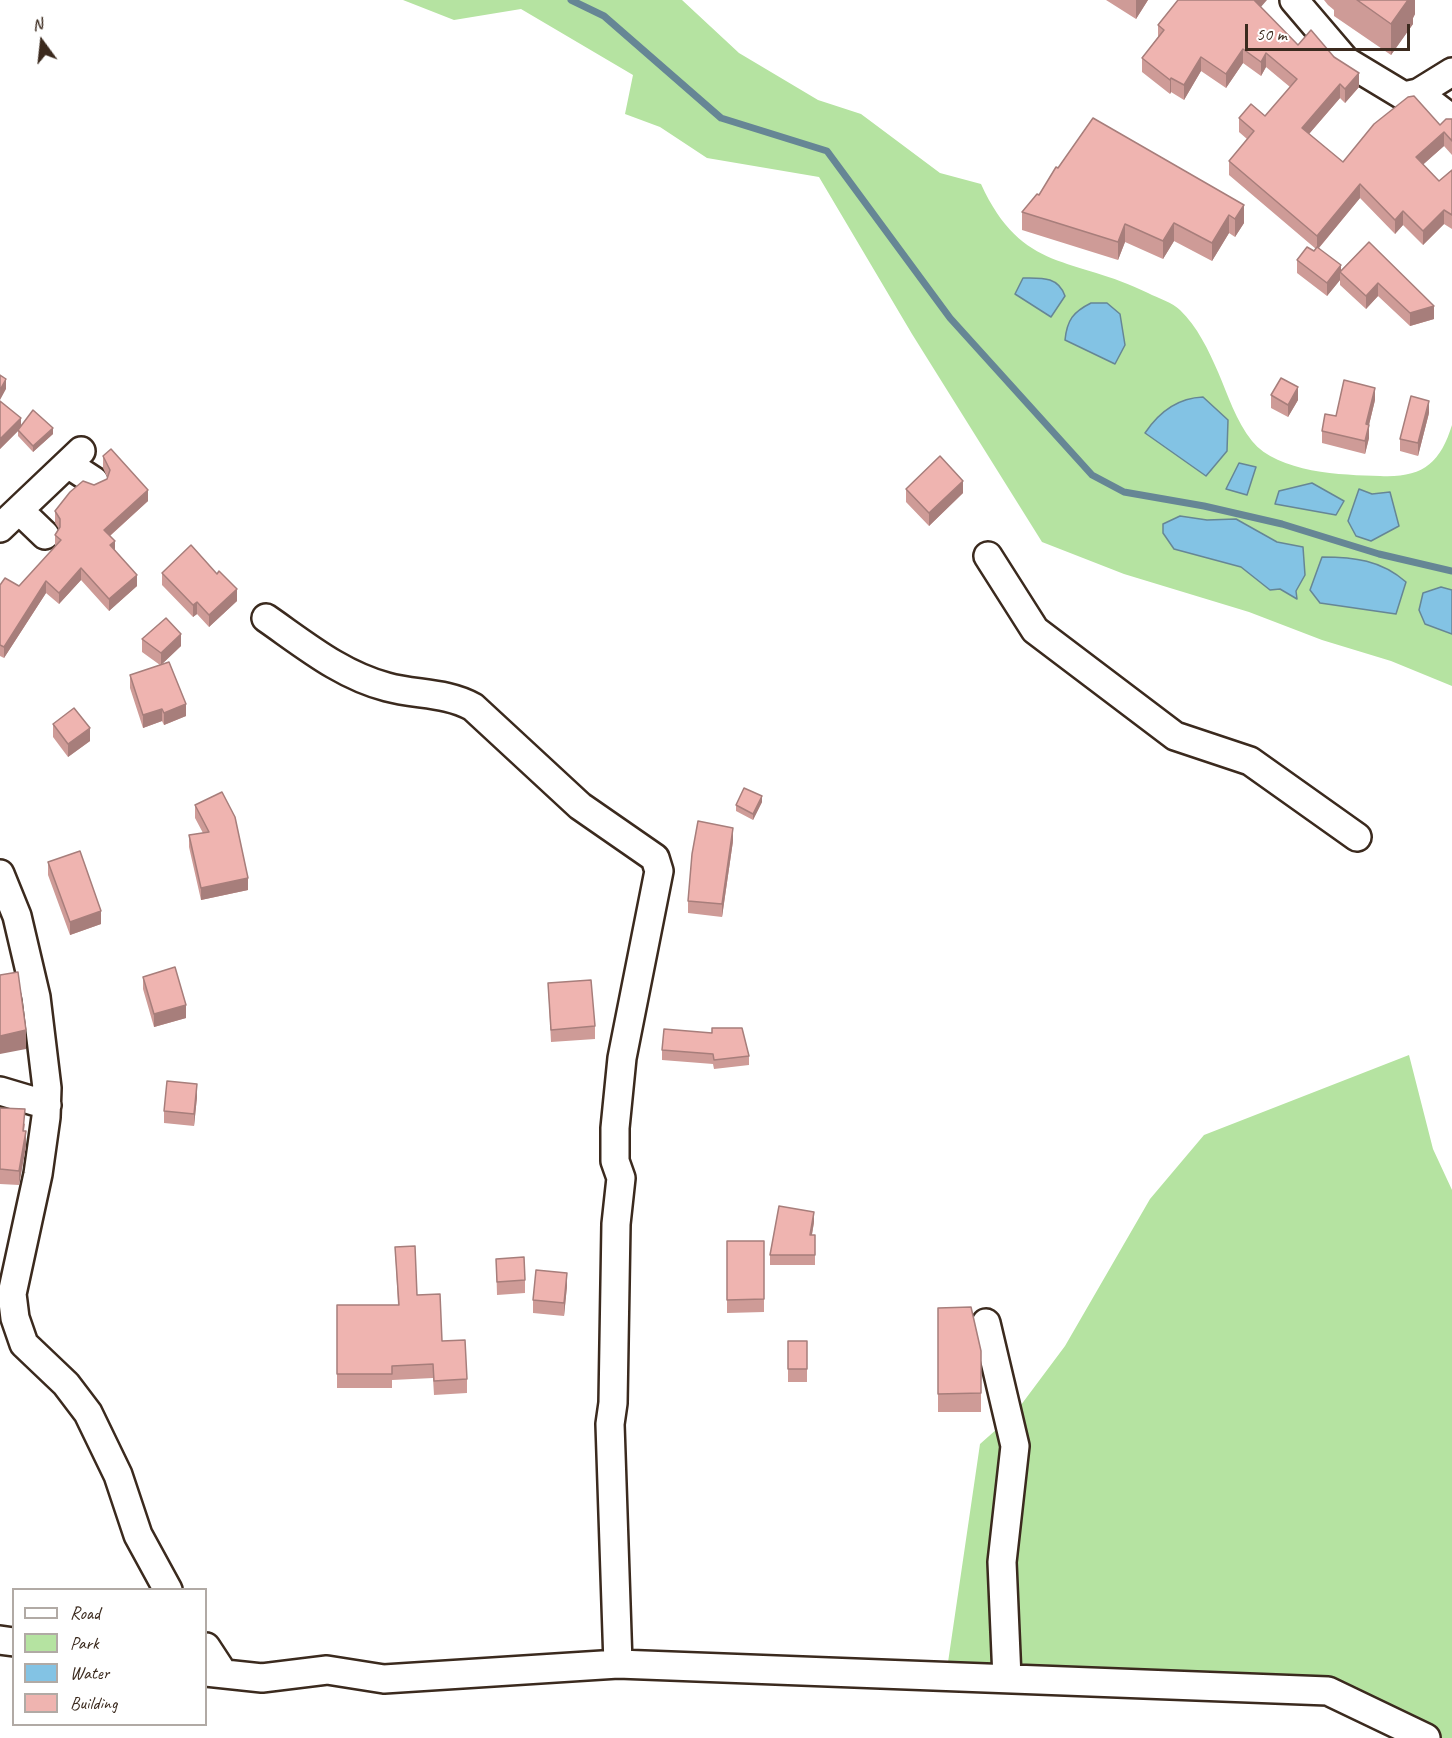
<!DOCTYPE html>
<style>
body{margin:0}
#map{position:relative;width:1452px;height:1738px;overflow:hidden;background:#fff;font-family:Caveat,sans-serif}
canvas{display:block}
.legend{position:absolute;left:12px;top:1588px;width:195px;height:138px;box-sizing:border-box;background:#fff;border:2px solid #b1aaa5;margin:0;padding:8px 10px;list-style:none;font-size:18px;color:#3b2a1e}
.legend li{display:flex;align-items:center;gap:12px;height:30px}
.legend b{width:30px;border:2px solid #b1aaa5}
.north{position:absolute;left:12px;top:12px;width:60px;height:60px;-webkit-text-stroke:4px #fff;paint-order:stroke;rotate:345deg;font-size:16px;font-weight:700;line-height:24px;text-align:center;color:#3b2a1e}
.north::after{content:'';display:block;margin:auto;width:21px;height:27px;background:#3b2a1e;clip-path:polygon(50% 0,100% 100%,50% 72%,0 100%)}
.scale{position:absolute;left:1245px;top:24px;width:165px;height:27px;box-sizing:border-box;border:3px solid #3b2a1e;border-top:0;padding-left:8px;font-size:18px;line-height:21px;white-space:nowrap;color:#3b2a1e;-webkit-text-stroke:4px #fff;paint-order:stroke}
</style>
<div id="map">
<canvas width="1452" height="1738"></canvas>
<ul class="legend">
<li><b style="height:8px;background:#fff"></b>Road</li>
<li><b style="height:16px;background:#b5e3a1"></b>Park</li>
<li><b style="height:16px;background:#83c3e4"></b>Water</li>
<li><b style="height:16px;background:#efb4b0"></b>Building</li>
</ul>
<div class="north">N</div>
<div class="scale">50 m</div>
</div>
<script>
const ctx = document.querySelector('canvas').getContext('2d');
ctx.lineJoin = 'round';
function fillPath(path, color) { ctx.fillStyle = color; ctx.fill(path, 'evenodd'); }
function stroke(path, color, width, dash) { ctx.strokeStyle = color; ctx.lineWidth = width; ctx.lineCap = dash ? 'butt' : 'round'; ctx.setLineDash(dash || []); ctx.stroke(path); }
const green = new Path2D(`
 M 403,0 L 682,0 L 739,53 L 818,100 L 861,114 L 940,173 L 981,184 C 1022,274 1074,256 1148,293 C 1158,298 1173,303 1180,310 C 1197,326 1209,351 1218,372 C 1228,395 1236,421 1252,441 C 1278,473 1342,475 1380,476 C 1422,478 1440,464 1452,425 L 1452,686 L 1391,661 L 1322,640 L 1249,612 L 1124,574 L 1042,542 L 912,334 L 819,177 L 707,158 L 660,127 L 625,114 L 633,75 L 521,9 L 454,20 Z
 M 1409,1055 L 1433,1149 L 1452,1190 L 1452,1738 L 1413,1738 L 1331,1692 L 946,1676 L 980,1444 L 1015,1413 L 1065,1346 L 1150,1199 L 1204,1135 Z`);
const water = new Path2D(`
 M 1023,278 C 1041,278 1058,276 1065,296 L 1051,317 L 1015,294 Z
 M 1091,303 L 1107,303 L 1120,314 L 1125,345 L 1115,364 L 1065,340 C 1067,320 1073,312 1091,303 Z
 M 1203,397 L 1228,420 L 1227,451 L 1206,476 L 1145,433 C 1159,412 1178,398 1203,397 Z
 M 1239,463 L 1256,467 L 1247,495 L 1226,489 Z
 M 1312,483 L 1344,501 L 1336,515 L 1275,504 L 1279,491 Z
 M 1359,489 L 1372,494 L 1390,492 L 1399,526 L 1371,541 L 1356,536 L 1348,521 Z
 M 1180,516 L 1207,520 L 1236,519 L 1277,542 L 1303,547 L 1305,575 L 1296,591 L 1297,599 L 1280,589 L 1270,590 L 1241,567 L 1174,549 L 1163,533 L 1163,524 Z
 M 1322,557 C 1354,557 1381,560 1406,582 L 1396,614 L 1320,603 L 1310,590 Z
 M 1441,587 L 1452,590 L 1452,634 L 1425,624 L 1419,610 L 1423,593 Z`);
const stream = new Path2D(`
 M 571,0 L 604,16 L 721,118 L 827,151 L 950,318 L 1092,475 L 1124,492 L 1204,506 L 1282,524 L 1379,554 L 1452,571`);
const street = new Path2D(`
 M 1294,0 L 1346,61 L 1404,96 L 1418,93 L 1452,72
 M 1418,93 L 1452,119
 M 68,464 L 94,481
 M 20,511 L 45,535
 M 0,528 L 81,451
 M 988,556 L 1035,630 L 1175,736 L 1250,761 L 1357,837
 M 266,618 C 305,645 341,675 387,687 C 416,695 446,692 473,707 L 580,806 L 655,858 L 659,871 L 622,1058 L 615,1128 L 615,1161 L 621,1178 L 616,1224 L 613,1403 L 610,1424 L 618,1664
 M 0,874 L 17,916 L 36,997 L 47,1088 L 46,1117 L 38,1174 L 12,1294 L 15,1318 L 24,1344 L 66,1384 L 88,1413 L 118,1475 L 138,1535 L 168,1590
 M 0,1091 L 47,1105
 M 986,1323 L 1015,1446 L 1002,1562 L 1007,1678
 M 0,1640 L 14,1642
 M 206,1647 L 223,1673
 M 206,1672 L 262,1678 L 327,1670 L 384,1679 L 618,1664 L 1328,1691 L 1426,1738`);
const wall = new Path2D(`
 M 1106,0 L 1148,0 L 1136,19 Z
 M 1324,0 L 1415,0 L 1415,14 L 1413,18 L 1413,24 L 1391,55 L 1334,16 L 1334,10 L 1328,5 Z
 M 1260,7 L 1298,45 L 1359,87 L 1345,103 L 1340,98 L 1309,134 L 1343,162 L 1440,125 L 1452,119 L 1452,155 L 1444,146 L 1423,164 L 1439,181 L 1452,170 L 1452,229 L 1444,224 L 1423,245 L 1403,225 L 1395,234 L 1360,198 L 1319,248 L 1341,270 L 1369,242 L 1434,319 L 1410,326 L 1378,296 L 1366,309 L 1340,285 L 1340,280 L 1327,296 L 1297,273 L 1297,260 L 1314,251 L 1316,249 L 1229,175 L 1229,161 L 1247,139 L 1239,132 L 1239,118 L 1265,116 L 1290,87 L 1266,67 L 1261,76 L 1243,63 L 1226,88 L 1201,71 L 1184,100 L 1171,92 L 1170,94 L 1142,72 L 1142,58 L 1158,37 L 1158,25 Z
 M 1093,118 L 1244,223 L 1235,237 L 1229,233 L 1212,261 L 1174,241 L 1163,259 L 1125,242 L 1118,260 L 1022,230 L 1022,212 L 1039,195 Z
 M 1271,395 L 1298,400 L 1288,417 L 1271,408 Z
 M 1375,400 L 1369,425 L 1369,438 L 1365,454 L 1322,443 L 1322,431 L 1336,416 Z
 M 0,401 L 21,427 L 53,434 L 33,452 L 18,436 L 18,431 L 0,449 Z
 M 1429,413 L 1418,456 L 1400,451 L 1400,439 Z
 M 103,456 L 148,501 L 110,536 L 115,550 L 137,586 L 109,611 L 81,580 L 59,604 L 46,593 L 4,658 L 0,656 L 0,585 L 19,586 L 55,547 L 55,535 L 59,529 L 55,523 L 55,511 L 94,485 L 107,479 L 107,477 L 103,468 Z
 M 906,489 L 963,493 L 929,526 L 906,502 Z
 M 162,573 L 237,601 L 209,627 L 197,614 L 193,617 L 162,585 Z
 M 142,639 L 181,646 L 162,664 L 186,716 L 164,725 L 162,721 L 143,728 L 130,688 L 130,675 L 160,665 L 142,652 Z
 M 53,724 L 90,741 L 68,757 L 53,737 Z
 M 762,802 L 753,820 L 736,811 L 736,805 Z
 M 195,805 L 248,890 L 201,900 L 189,847 L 189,835 L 203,833 L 195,818 Z
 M 733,841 L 722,917 L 688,913 L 688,901 Z
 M 48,862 L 101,924 L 70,935 L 48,875 Z
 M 143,977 L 186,1018 L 154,1027 L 143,989 Z
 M 548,983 L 595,1026 L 595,1039 L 551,1042 Z
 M 662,1050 L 749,1056 L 749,1065 L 714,1069 L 713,1064 L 662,1060 Z
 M 197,1097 L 194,1126 L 164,1123 L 164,1111 Z
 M 0,1108 L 25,1124 L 24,1131 L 26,1146 L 19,1185 L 0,1184 Z
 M 814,1222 L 812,1235 L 815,1235 L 815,1265 L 770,1265 L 770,1255 Z
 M 727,1241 L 764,1241 L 764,1312 L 727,1313 Z
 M 395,1247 L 417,1295 L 442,1341 L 467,1379 L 467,1393 L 434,1395 L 433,1378 L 392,1380 L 392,1388 L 337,1388 L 337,1305 L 398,1305 Z
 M 496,1259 L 525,1280 L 525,1293 L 497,1295 Z
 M 567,1286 L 564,1316 L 533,1313 L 533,1300 Z
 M 938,1308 L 981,1351 L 981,1412 L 938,1412 Z
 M 788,1341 L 807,1341 L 807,1382 L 788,1382 Z`);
const shadedWall = new Path2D(`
 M 1136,0 L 1148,0 L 1136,19 Z
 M 1254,0 L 1267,0 L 1254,15 Z
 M 1408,0 L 1415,0 L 1415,14 L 1413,18 L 1413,24 L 1391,55 L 1391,24 Z
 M 1243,49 L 1243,63 L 1226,88 L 1226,74 Z
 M 1266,53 L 1266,67 L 1261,76 L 1261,62 Z
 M 1201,57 L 1201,71 L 1184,100 L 1184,85 Z
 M 1359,73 L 1359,87 L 1345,103 L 1345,89 Z
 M 1171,78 L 1171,92 L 1170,94 L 1170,80 Z
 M 1340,84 L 1340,98 L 1302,142 L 1302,128 Z
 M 1444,132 L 1444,146 L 1416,171 L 1416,157 Z
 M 1360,184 L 1360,198 L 1317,250 L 1317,236 Z
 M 1244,205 L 1244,223 L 1235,237 L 1235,219 Z
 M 1444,210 L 1444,224 L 1423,245 L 1423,231 Z
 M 1403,211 L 1403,225 L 1395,234 L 1395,220 Z
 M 1229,215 L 1229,233 L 1212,261 L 1212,243 Z
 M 1174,223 L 1174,241 L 1163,259 L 1163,241 Z
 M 1125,224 L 1125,242 L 1118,260 L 1118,242 Z
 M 1341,265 L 1341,273 L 1340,272 L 1340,280 L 1327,296 L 1327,283 Z
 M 1378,283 L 1378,296 L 1366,309 L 1366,296 Z
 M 1434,306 L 1434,319 L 1410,326 L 1410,313 Z
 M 6,379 L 6,389 L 0,400 L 0,390 Z
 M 1298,387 L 1298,400 L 1288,417 L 1288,405 Z
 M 1375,388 L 1375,400 L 1366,437 L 1366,424 Z
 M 1429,401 L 1429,413 L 1418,456 L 1418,443 Z
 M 21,418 L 21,428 L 0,449 L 0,439 Z
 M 1369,425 L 1369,438 L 1365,454 L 1365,441 Z
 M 53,428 L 53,434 L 33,452 L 33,446 Z
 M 963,481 L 963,493 L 929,526 L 929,513 Z
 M 148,490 L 148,501 L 104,541 L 104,530 Z
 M 115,541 L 115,553 L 110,545 Z
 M 81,568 L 81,580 L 59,604 L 59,593 Z
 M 137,575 L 137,586 L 109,611 L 109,599 Z
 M 46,581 L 46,593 L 4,658 L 4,647 Z
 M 237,589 L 237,601 L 209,627 L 209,615 Z
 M 197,602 L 197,614 L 193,617 L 193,605 Z
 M 181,634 L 181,646 L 161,665 L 161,653 Z
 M 186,704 L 186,716 L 164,725 L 164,713 Z
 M 162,709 L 162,721 L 143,728 L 143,715 Z
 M 90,728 L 90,741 L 68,757 L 68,744 Z
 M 762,796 L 762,802 L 753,820 L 753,814 Z
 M 733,828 L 733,841 L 722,917 L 722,904 Z
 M 248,878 L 248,890 L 201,900 L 201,888 Z
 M 101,911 L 101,924 L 70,935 L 70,922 Z
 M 186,1005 L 186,1018 L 154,1027 L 154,1014 Z
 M 26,1030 L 26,1049 L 0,1054 L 0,1036 Z
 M 197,1084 L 197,1097 L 194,1126 L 194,1114 Z
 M 26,1131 L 26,1146 L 19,1185 L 19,1171 Z
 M 814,1212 L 814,1222 L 810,1245 L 810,1235 Z
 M 567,1273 L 567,1286 L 564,1316 L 564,1303 Z`);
const building = new Path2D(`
 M 1178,0 L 1254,0 L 1298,45 L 1311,30 L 1334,57 L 1359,73 L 1345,89 L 1340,84 L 1302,128 L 1343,162 L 1374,124 L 1408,97 L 1414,96 L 1440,125 L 1446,119 L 1452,119 L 1452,141 L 1444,132 L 1416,157 L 1439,181 L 1452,170 L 1452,215 L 1444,210 L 1423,231 L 1403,211 L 1395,220 L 1360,184 L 1317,236 L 1229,161 L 1254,131 L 1239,118 L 1251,104 L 1265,116 L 1297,79 L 1266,53 L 1261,62 L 1243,49 L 1226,74 L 1201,57 L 1184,85 L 1171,78 L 1170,80 L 1142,58 L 1164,30 L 1158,25 Z
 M 1357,0 L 1408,0 L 1391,24 Z
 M 1093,118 L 1244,205 L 1235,219 L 1229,215 L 1212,243 L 1174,223 L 1163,241 L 1125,224 L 1118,242 L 1022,212 L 1037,194 L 1039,195 L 1056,167 L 1058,168 Z
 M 1369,242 L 1434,306 L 1410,313 L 1378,283 L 1366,296 L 1340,272 Z
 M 1307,247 L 1314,251 L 1317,247 L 1341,265 L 1327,283 L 1297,260 Z
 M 0,375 L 6,379 L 0,390 Z
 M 1281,378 L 1298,387 L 1288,405 L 1271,395 Z
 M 1344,380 L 1375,388 L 1366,424 L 1369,425 L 1365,441 L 1322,431 L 1325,414 L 1336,416 Z
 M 1411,396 L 1429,401 L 1418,443 L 1400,439 Z
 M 0,401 L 21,418 L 0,439 Z
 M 33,410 L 53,428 L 33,446 L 18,430 Z
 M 111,449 L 148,490 L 104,530 L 115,541 L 110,545 L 137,575 L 109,599 L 81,568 L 59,593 L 46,581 L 4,647 L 0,645 L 0,585 L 5,578 L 19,586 L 61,540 L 55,535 L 60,527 L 60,519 L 55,511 L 70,492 L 83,481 L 94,485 L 107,479 L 110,470 L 103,456 Z
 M 940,456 L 963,481 L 929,513 L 906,489 Z
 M 191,545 L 217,574 L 219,571 L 237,589 L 209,615 L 197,602 L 193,605 L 162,573 Z
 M 166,618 L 181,634 L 161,653 L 142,639 Z
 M 169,662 L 186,704 L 164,713 L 162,709 L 143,715 L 130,675 Z
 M 74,708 L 90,728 L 68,744 L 53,724 Z
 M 744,788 L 762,796 L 753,814 L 736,805 Z
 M 222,792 L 235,817 L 248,878 L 201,888 L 189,835 L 209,832 L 195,805 Z
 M 698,821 L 733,828 L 722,904 L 688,901 L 692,854 Z
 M 80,851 L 101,911 L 70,922 L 48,862 Z
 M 175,967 L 186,1005 L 154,1014 L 143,977 Z
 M 18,972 L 26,1030 L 0,1036 L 0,975 Z
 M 591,980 L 595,1026 L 551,1030 L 548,983 Z
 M 712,1028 L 742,1028 L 749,1056 L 714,1060 L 713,1054 L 662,1050 L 664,1029 L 712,1033 Z
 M 167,1081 L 197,1084 L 194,1114 L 164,1111 Z
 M 0,1108 L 25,1109 L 23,1131 L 26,1131 L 19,1171 L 0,1169 Z
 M 779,1206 L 814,1212 L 810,1235 L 815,1235 L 815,1255 L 770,1255 Z
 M 727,1241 L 764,1241 L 764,1299 L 727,1300 Z
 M 415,1246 L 417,1295 L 440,1294 L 442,1341 L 465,1340 L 467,1379 L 434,1381 L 433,1364 L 392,1366 L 392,1374 L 337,1374 L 337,1305 L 399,1305 L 395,1247 Z
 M 524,1257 L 525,1280 L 497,1282 L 496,1259 Z
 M 536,1270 L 567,1273 L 564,1303 L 533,1300 Z
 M 971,1307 L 981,1351 L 981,1393 L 938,1394 L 938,1308 Z
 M 788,1341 L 807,1341 L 807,1369 L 788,1369 Z`);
fillPath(green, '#b5e3a1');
fillPath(water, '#83c3e4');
stroke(water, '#668695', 1.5);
stroke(stream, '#668695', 7);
stroke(street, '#3b2a1e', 32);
stroke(street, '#fff', 27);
fillPath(wall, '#ce9b97');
fillPath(shadedWall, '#a77e7b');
fillPath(building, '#efb4b0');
stroke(building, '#a77e7b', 1.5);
</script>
